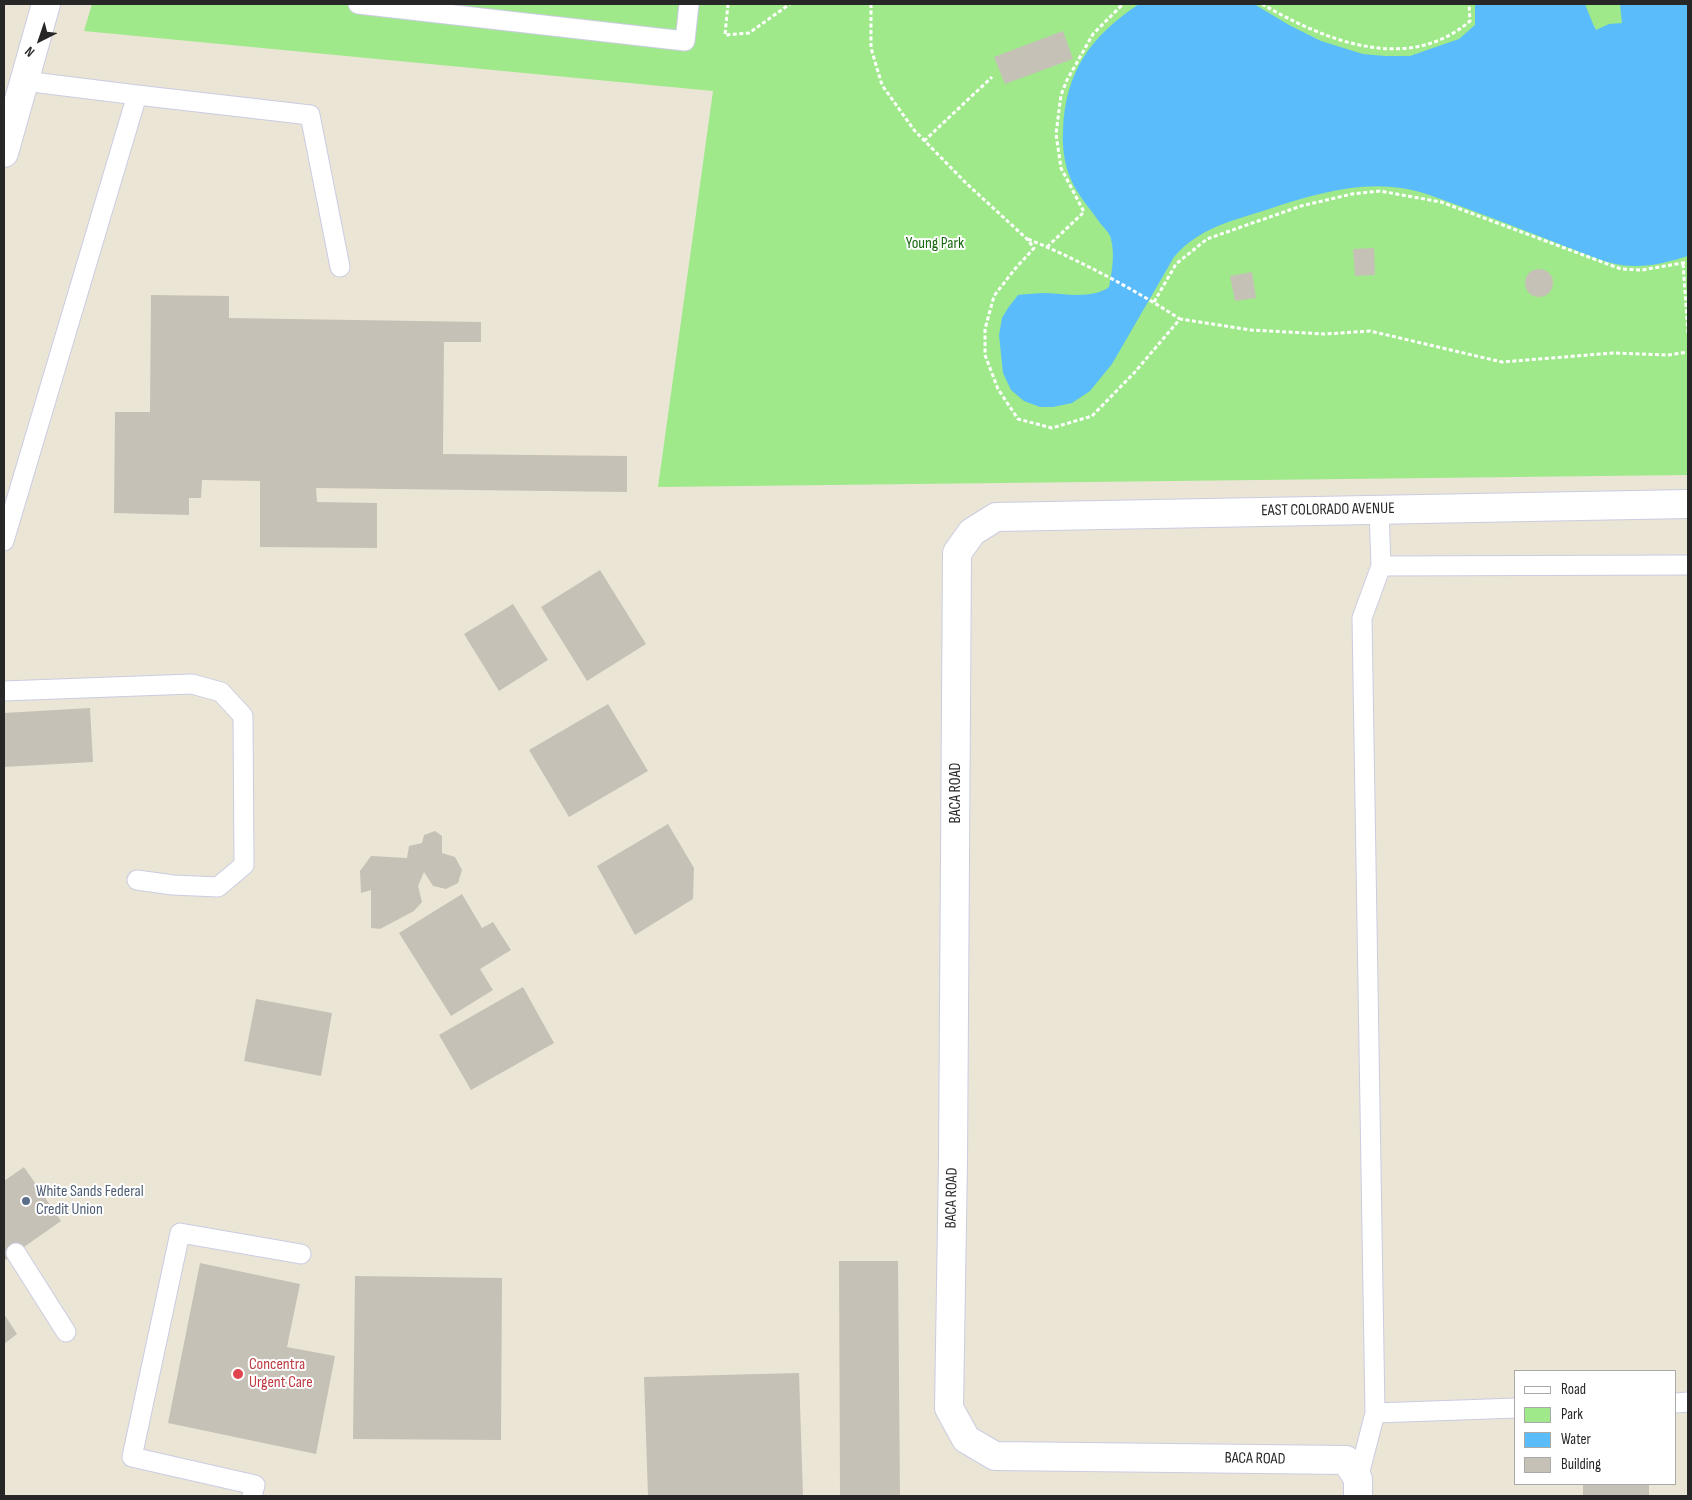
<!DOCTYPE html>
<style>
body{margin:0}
#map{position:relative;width:1692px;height:1500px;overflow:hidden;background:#ebe5d6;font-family:"Sofia Sans Condensed",sans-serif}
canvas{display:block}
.frame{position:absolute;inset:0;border:5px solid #272727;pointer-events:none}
.legend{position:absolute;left:1514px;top:1370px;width:162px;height:115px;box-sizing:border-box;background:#fff;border:1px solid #a9a9a9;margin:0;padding:6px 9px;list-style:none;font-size:15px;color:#272727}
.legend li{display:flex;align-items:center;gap:10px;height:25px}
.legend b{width:25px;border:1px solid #a9a9a9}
.north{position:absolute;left:15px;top:15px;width:50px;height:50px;-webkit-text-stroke:4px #fff;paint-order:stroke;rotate:221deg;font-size:14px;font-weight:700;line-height:20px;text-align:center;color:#272727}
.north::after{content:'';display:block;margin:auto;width:18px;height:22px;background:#272727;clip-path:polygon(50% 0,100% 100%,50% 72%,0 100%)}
</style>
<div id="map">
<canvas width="1692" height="1500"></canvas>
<div class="frame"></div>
<ul class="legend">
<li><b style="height:6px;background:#fff"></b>Road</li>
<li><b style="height:14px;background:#9fe98b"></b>Park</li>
<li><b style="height:14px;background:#5bbcfb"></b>Water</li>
<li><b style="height:14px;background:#c6c1b6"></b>Building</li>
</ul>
<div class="north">N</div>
</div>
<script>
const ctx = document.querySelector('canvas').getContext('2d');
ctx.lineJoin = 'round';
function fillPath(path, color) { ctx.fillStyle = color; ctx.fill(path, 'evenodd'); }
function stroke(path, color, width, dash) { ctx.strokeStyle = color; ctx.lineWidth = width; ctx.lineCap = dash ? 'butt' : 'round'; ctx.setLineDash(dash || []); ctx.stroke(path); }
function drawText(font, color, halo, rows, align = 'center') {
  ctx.font = font + ' "Sofia Sans Condensed",sans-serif'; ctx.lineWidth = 4; ctx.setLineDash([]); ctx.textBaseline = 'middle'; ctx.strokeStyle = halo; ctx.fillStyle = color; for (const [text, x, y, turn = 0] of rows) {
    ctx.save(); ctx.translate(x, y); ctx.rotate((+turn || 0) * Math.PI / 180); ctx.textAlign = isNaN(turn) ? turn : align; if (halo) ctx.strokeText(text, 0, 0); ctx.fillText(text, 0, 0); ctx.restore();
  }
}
const green = new Path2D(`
 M 92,4 L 1688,4 L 1688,475 L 658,487 L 713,91 L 84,31 Z`);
const water = new Path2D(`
 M 1139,4 L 1254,4 L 1289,25 L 1321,41 L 1363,54 L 1385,56 L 1410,56 L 1430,49 L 1459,39 L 1475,25 L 1475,4 L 1585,4 L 1593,24 L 1596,30 L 1609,24 L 1622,23 L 1620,4 L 1688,4 L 1688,256 C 1672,261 1654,266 1636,266 C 1611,267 1587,254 1564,246 C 1532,233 1500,221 1468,209 C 1448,202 1428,193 1407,189 C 1359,180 1311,195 1266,210 C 1231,221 1199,228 1174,257 L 1112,364 L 1090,391 L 1072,403 L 1053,407 L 1040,407 L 1024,401 L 1011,390 L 1003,373 L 999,335 L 1002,318 L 1008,308 L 1018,295 C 1027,294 1037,293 1046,293 C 1066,294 1093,299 1109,287 C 1112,271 1115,255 1111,239 C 1110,233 1104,228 1100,223 C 1092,211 1081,199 1074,186 C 1065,169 1062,150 1063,131 C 1065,71 1091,36 1139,4 Z`);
const building = new Path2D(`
 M 1063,31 L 1073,59 L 1005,84 L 994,57 Z
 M 1374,248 L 1375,275 L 1355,276 L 1353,249 Z
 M1525 283a14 14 0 1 1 28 0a14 14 0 1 1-28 0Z
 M 1252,272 L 1256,298 L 1235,301 L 1230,276 Z
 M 151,295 L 229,296 L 229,318 L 481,322 L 481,342 L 444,342 L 443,454 L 627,456 L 627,492 L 316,488 L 317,502 L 377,503 L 377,548 L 260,547 L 260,481 L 202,480 L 201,498 L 189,498 L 189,515 L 114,513 L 115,412 L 150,412 Z
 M 600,570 L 646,644 L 587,681 L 541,607 Z
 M 513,604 L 548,660 L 499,691 L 464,634 Z
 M 608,704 L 648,771 L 569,817 L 529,750 Z
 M 90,708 L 93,762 L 4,767 L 4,713 Z
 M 668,824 L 694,868 L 693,899 L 635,935 L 597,866 Z
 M 435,831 L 442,836 L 442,853 L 455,857 L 462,870 L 458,883 L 446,889 L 433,886 L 424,872 L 418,886 L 422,902 L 414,911 L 380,929 L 371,928 L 371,890 L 361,893 L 360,871 L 371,856 L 407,858 L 409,846 L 422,843 L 424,835 Z
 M 462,894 L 482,928 L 493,922 L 511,950 L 480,969 L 493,990 L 451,1016 L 399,933 Z
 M 523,987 L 554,1043 L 471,1090 L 439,1035 Z
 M 256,999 L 332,1013 L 321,1076 L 244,1061 Z
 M 24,1167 L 61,1221 L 4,1261 L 4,1181 Z
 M 839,1261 L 898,1261 L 900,1496 L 840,1496 Z
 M 200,1263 L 300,1284 L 287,1347 L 335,1356 L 316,1454 L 168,1423 Z
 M 355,1276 L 502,1278 L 501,1440 L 353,1439 Z
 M 4,1314 L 17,1334 L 4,1344 Z
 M 799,1373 L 803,1496 L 648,1496 L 644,1377 Z
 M 1583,1484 L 1649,1484 L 1649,1496 L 1583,1496 Z`);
const path = new Path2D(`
 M 728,4 L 725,35 L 749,33 L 790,4
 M 871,4 L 871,48 L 882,85 L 914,130 L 966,183 L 1027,239 L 1034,248 L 1014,270 L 994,296 L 985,329 L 985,355 L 998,389 L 1018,419 L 1052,428 L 1092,416 L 1134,373 L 1180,319 L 1251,330 L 1325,334 L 1370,331 L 1502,362 L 1613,353 L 1668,355 L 1688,352
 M 1262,4 C 1324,40 1407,75 1470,21 L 1469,4
 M 924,141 L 992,77
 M 1028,239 C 1081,261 1132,288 1180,319
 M 1047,247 L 1084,212 L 1061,168 L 1056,134 L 1061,95 L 1067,80 L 1093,34 L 1123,4
 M 1683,264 L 1688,333
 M 1154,302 L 1176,264 L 1207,239 L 1301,206 L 1352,194 L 1380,191 L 1441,202 L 1621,269 L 1642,270 L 1688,262`);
const lane = new Path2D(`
 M 358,4 L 685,41 L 689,4
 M 24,81 L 137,95
 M 1379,509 L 1381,566 L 1688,565
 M 4,541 L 137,95 L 310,115 L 340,267
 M 4,691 L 192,684 L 221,692 L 243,716 L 244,865 L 218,887 L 173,885 L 137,880
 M 16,1253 L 66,1332
 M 1676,1403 L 1688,1402
 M 1375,1413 L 1516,1408
 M 1358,1479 L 1375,1413 L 1362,618 L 1381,566
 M 252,1496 L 255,1485 L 132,1457 L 180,1233 L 301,1254`);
const street = new Path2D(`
 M 1358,1496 L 1358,1479 L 1346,1460 L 995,1456 L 966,1439 L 949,1408 L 953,1161 L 957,553 L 972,532 L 996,517 L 1688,504`);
const secondary = new Path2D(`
 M 4,153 L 46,4`);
const markers = [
 [26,1201,5,"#5c6f8a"],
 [238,1374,6,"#e0444e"]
];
const parkNames = [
 ["Young Park",935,244]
];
const streetNames = [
 ["EAST COLORADO AVENUE",1328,510,-1],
 ["BACA ROAD",956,793,-90],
 ["BACA ROAD",952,1198,-89],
 ["BACA ROAD",1255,1459,1]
];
const serviceNames = [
 ["White Sands Federal",36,1192],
 ["Credit Union",36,1210]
];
const healthNames = [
 ["Concentra",249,1365],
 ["Urgent Care",249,1383]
];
fillPath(green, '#9fe98b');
fillPath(water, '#5bbcfb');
fillPath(building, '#c6c1b6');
stroke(lane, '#cbcce2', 21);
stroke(street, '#cbcce2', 30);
stroke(secondary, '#cbcce2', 30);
stroke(path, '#fff', 3, [4, 2.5]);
stroke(lane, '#fff', 19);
stroke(street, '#fff', 28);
stroke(secondary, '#fff', 28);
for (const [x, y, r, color] of markers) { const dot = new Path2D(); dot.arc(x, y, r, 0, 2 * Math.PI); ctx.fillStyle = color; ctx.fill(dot); stroke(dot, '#fff', 2); }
drawText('16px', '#186911', '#fff', parkNames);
drawText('16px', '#272727', '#fff', streetNames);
drawText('16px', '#4e5e75', '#fff', serviceNames, 'left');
drawText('16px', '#be3a42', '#fff', healthNames, 'left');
</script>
